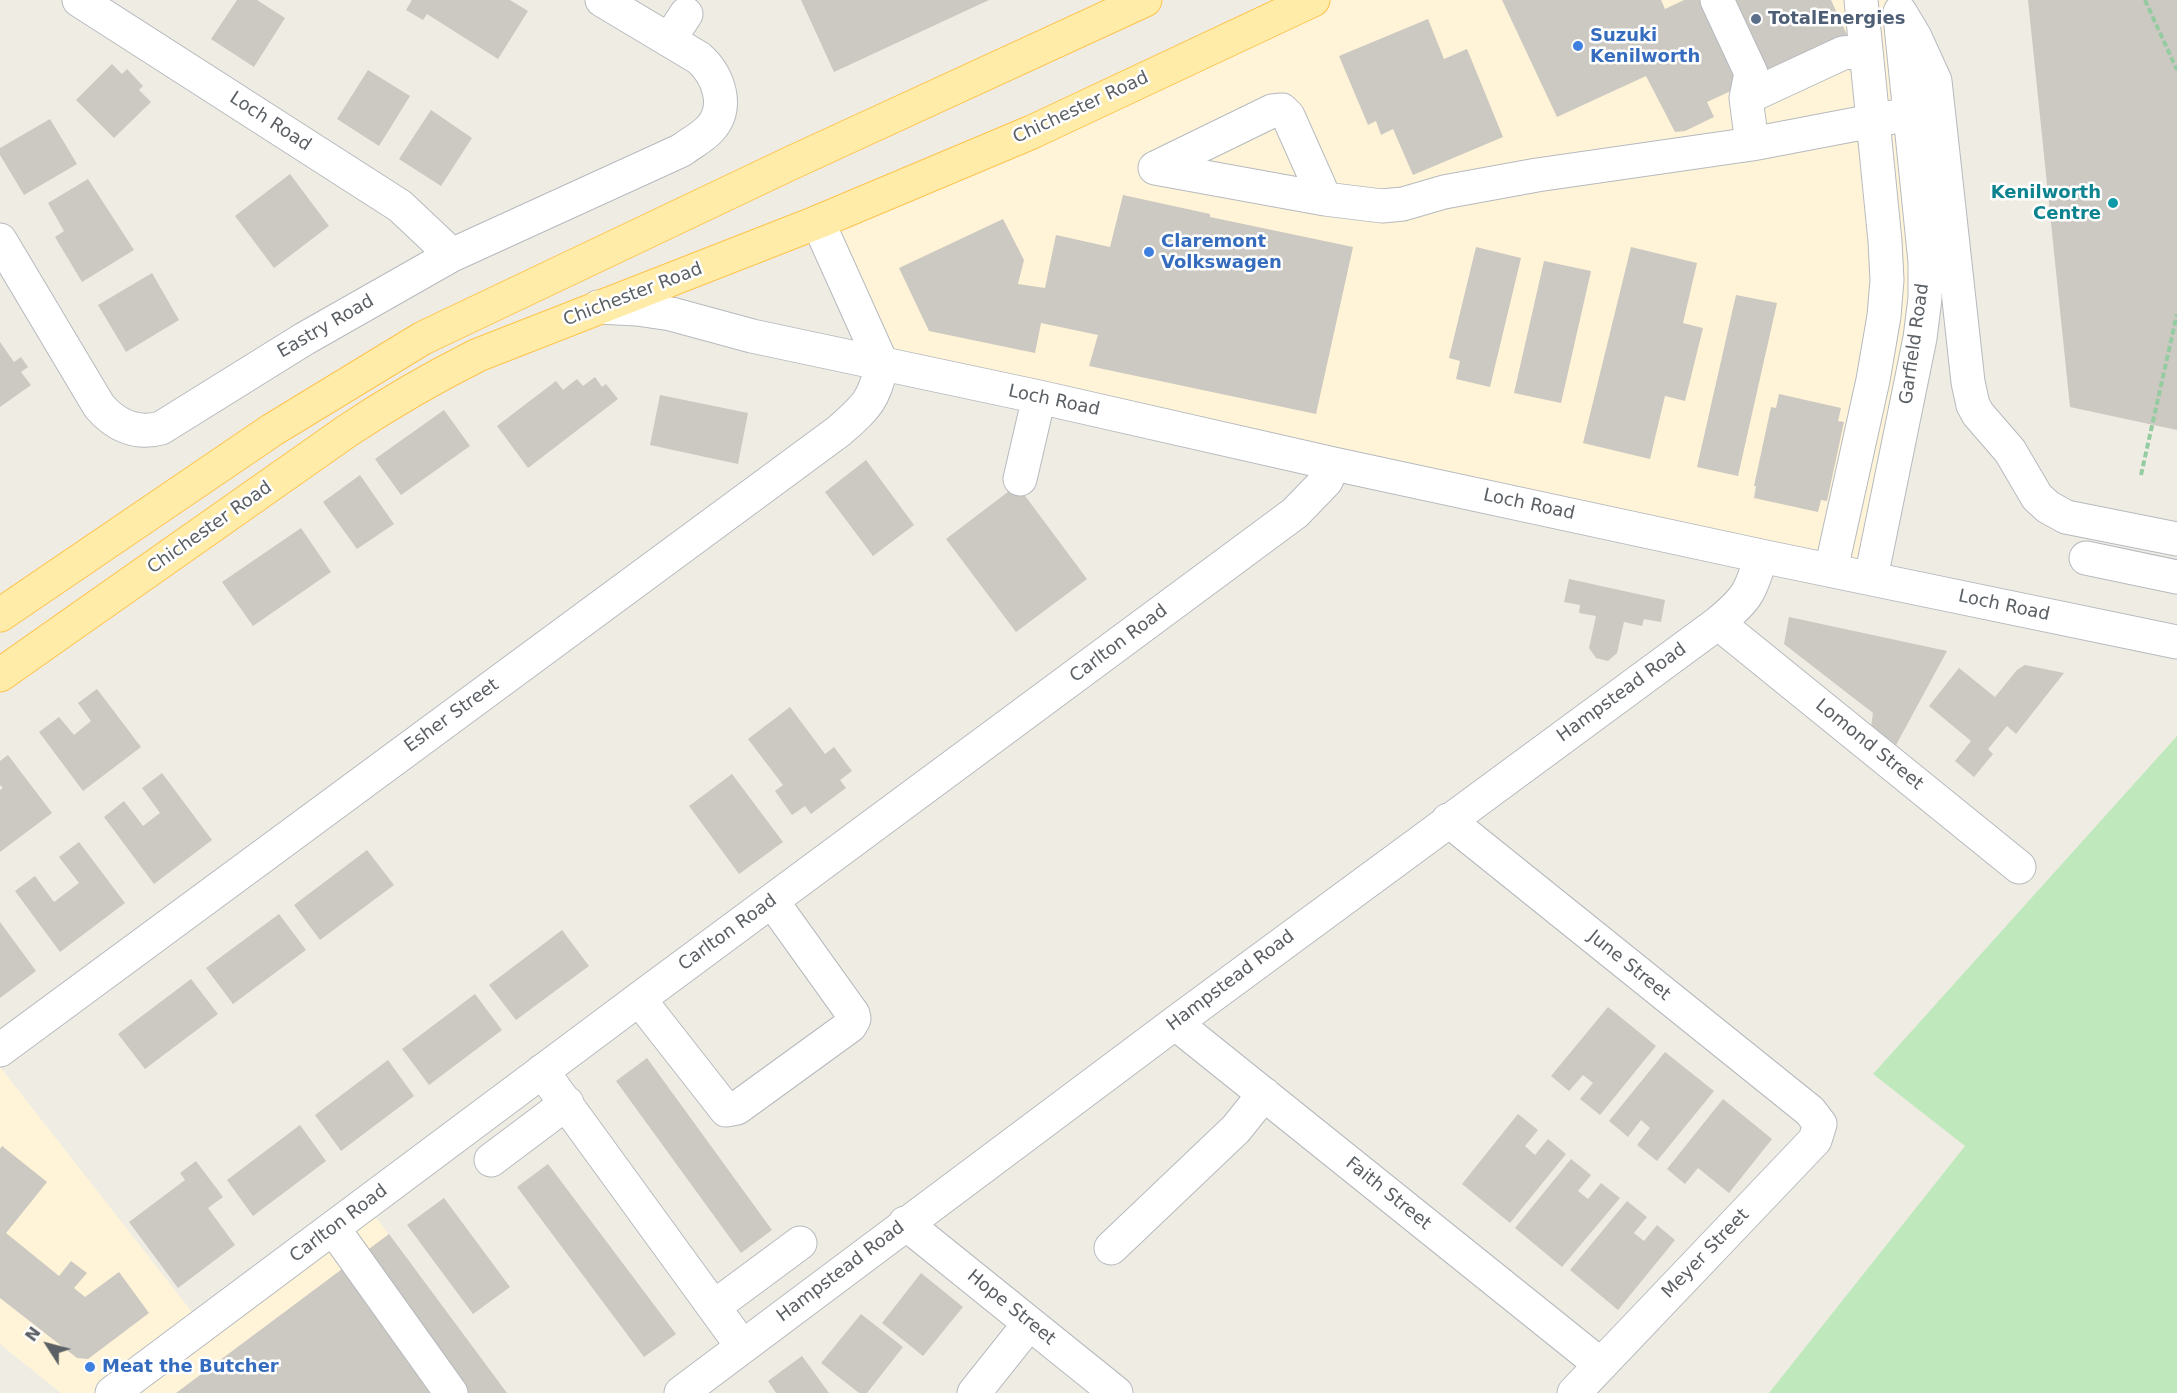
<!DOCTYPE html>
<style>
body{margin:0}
#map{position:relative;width:2177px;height:1393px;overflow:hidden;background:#efece3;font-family:"DejaVu Sans",sans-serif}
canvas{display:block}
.north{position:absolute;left:18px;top:1315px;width:60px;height:60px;-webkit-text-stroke:4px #fff;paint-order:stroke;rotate:306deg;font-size:16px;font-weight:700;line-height:24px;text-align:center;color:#5b6065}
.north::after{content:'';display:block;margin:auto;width:21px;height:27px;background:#5b6065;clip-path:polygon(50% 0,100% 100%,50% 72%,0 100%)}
</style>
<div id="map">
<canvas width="2177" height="1393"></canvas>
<div class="north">N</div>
</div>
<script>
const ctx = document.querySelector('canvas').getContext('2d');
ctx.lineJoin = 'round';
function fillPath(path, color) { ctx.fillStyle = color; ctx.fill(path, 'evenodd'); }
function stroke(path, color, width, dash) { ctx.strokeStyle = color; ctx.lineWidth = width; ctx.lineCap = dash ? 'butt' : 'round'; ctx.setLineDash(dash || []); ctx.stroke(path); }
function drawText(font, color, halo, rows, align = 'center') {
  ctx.font = font + ' "DejaVu Sans",sans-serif'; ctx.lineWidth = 5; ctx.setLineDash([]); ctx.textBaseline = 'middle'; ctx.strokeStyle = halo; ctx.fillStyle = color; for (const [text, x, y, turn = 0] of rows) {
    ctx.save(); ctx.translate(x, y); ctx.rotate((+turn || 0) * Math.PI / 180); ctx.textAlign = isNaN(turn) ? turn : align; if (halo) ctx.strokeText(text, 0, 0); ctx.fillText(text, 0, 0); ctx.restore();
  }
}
const commercial = new Path2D(`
 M 1313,0 L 1899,0 L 1925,262 L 1871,578 L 882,364 L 818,222 Z
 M 0,1067 L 203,1326 L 366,1204 L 507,1393 L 61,1393 L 0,1344 Z`);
const green = new Path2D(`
 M 2177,736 L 2177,1393 L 1769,1393 L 1965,1146 L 1873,1074 Z`);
const building = new Path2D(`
 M 237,0 L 257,0 L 285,18 L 254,67 L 211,39 Z
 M 412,0 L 510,0 L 528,11 L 498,59 L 427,14 L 423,20 L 406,10 Z
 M 801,0 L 989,0 L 834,72 Z
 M 1502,0 L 1661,0 L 1665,9 L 1684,0 L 1831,0 L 1848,37 L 1707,102 L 1714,117 L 1685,131 L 1675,132 L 1646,76 L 1557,117 Z
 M 2028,0 L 2177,0 L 2177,430 L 2070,407 Z
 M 1428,19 L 1444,59 L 1467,49 L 1503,137 L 1413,175 L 1393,129 L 1381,135 L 1376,121 L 1368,125 L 1339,56 Z
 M 112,64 L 122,74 L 127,69 L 143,86 L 139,90 L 151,102 L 114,138 L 76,100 Z
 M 368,70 L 410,96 L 379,146 L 337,119 Z
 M 431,110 L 472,138 L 441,186 L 399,159 Z
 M 50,119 L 77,164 L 24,195 L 0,155 L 0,148 Z
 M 290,174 L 329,226 L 274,268 L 235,216 Z
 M 88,179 L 134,250 L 82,282 L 55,237 L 64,231 L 48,203 Z
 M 1123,195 L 1210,214 L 1210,217 L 1353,247 L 1316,414 L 1089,366 L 1098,335 L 1041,323 L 1035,353 L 929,331 L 899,268 L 1003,219 L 1024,260 L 1018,284 L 1045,288 L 1056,235 L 1110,247 Z
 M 1476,247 L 1521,258 L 1490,387 L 1456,379 L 1460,361 L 1449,358 Z
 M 1631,247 L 1697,263 L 1683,323 L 1703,328 L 1685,401 L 1665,396 L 1650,459 L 1583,443 Z
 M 1544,261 L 1591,271 L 1561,403 L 1514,393 Z
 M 152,273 L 179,320 L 126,352 L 98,305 Z
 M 1736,295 L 1777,303 L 1738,476 L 1697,467 Z
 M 0,342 L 14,362 L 21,357 L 28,367 L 21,372 L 31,385 L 0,407 Z
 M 595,377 L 602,387 L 606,384 L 618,399 L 528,468 L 497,426 L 556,381 L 563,390 L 577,379 L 583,386 Z
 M 1779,394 L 1841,408 L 1838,421 L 1844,422 L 1827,501 L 1821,500 L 1818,512 L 1754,498 L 1756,486 L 1754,486 L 1771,407 L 1776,408 Z
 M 660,395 L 748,413 L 738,464 L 650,445 Z
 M 444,410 L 470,446 L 401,495 L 375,459 Z
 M 866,460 L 914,525 L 873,556 L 825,492 Z
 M 360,475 L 394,524 L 357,549 L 323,502 Z
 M 1017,485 L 1087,579 L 1016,632 L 946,539 Z
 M 301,528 L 331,572 L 253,626 L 222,582 Z
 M 1569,579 L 1665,600 L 1661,622 L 1644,619 L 1642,626 L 1624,622 L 1617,653 L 1608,661 L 1596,658 L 1589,648 L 1596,616 L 1579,613 L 1580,605 L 1564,602 Z
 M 1789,617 L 1947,651 L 1896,745 L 1871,727 L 1873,713 L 1784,644 Z
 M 2025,665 L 2064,673 L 2016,734 L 2007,726 L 1988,749 L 1993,754 L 1974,777 L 1955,761 L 1971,741 L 1929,706 L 1959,668 L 1995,697 L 2017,670 Z
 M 97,689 L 141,747 L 83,791 L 39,732 L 59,717 L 74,735 L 91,721 L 78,703 Z
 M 790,707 L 825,754 L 834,747 L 852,771 L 840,780 L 846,788 L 811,814 L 805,806 L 792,815 L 775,791 L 783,785 L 748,739 Z
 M 8,755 L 52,813 L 0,852 L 0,790 L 3,788 L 0,785 L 0,761 Z
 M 162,773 L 212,840 L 154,884 L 104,817 L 124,801 L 143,826 L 160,813 L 142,788 Z
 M 732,774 L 783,842 L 739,874 L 689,806 Z
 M 79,842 L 125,903 L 60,952 L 15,891 L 35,876 L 54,902 L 79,883 L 59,857 Z
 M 367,850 L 394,885 L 320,940 L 294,905 Z
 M 279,914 L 306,950 L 233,1004 L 206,968 Z
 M 0,922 L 36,971 L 0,998 Z
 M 562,930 L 589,966 L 516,1020 L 489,985 Z
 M 191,979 L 218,1014 L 145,1069 L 118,1034 Z
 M 475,994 L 502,1030 L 429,1085 L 402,1049 Z
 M 1608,1007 L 1656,1046 L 1600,1115 L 1580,1099 L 1593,1083 L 1583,1075 L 1569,1091 L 1551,1076 Z
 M 1665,1052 L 1714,1091 L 1657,1161 L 1637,1145 L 1650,1128 L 1641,1120 L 1628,1137 L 1609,1121 Z
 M 647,1058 L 772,1230 L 741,1253 L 616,1081 Z
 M 388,1060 L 414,1096 L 341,1151 L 315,1115 Z
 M 1723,1099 L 1772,1139 L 1729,1193 L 1698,1168 L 1685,1184 L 1667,1169 Z
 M 1518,1114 L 1538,1130 L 1525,1146 L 1535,1155 L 1548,1139 L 1566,1154 L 1510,1223 L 1462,1184 Z
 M 300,1125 L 326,1161 L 253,1216 L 227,1180 Z
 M 2,1146 L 47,1182 L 6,1233 L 59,1276 L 71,1261 L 87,1273 L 74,1288 L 85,1297 L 119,1272 L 149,1313 L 88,1359 L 77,1358 L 0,1298 L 0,1149 Z
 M 1571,1159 L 1591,1175 L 1578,1191 L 1588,1199 L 1601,1183 L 1620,1198 L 1562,1267 L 1515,1228 Z
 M 196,1161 L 223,1197 L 208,1208 L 235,1245 L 178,1288 L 129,1222 L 185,1180 L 180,1173 Z
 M 548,1164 L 676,1334 L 644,1357 L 517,1187 Z
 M 444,1198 L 510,1287 L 473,1314 L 407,1225 Z
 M 1627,1201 L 1647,1217 L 1634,1233 L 1644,1241 L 1657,1225 L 1675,1240 L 1618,1310 L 1570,1270 Z
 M 389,1234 L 507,1393 L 176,1393 Z
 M 921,1273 L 963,1307 L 923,1356 L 882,1323 Z
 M 861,1314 L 903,1347 L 867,1393 L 859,1393 L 821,1363 Z
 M 802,1356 L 829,1393 L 776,1393 L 768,1381 Z`);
const path = new Path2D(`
 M 2145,0 L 2177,70
 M 2141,475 L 2177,314`);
const minor = new Path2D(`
 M 79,0 L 400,206 L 452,255
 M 1717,0 L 1751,73 L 1746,98 L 1752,144
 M 1900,12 L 1915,37 L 1935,81 L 1968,382 L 1973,405 L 1978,414 L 2010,451 L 2037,497 L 2048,507 L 2066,517 L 2177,539
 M 669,40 L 686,14
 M 1746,98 L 1843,53 L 1855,52 L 1866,56
 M 1155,168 L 1325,199 L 1382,206 L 1403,204 L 1444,192 L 1537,175 L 1752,144 L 1909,114
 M 1155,168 L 1272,111 L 1282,110 L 1288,116 L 1325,199
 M 818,222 L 882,364
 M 0,240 L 99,406 C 115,425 136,435 161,428 L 304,339 L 452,255 L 682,150 C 691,143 701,138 709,130 C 731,108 718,75 699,58 L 602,0
 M 598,307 L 637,309 L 671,314 L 752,336 L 1039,397 L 1334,464 L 1761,556 L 2177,642
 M 1020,479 L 1039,397
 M 2086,558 L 2177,577
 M 1831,570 L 1873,380 L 1884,316 L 1887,280 L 1885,241 L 1861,0
 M 1871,578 L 1920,338 L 1925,298 L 1925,262 L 1901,26
 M 1718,623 L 2019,867
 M 1448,820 L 1810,1111 L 1820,1124 L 1815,1140 L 1574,1393
 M 639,999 L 726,1110 L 737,1108 L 850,1026 L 854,1019 L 853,1014 L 772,901
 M 1175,1023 L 1601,1365
 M 0,1050 L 839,431 C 866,407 874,401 882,364
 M 542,1071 L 742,1346
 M 491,1160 L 567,1103
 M 905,1223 L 1116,1393
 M 333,1228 L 451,1393
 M 1111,1248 L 1236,1129 L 1264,1094
 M 715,1306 L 800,1243
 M 112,1393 L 639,999 L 1295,513 L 1326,481 L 1334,464
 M 681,1393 L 1175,1023 L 1718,623 C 1747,599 1751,592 1761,556
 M 974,1393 L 1029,1324`);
const major = new Path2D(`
 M 0,615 L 272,430 L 423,338 L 791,163 L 1145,0
 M 0,675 L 347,431 C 389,403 432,378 478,355 L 818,222 L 1032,132 L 1313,0`);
const markers = [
 [1756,19,6,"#5c6f8a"],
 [1578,46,6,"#3f7fe0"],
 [2113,203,6,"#0f9aa8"],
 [1149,252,6,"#3f7fe0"],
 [90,1367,6,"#3f7fe0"]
];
const serviceNames = [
 ["TotalEnergies",1768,19]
];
const shopNames = [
 ["Suzuki",1590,36],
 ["Kenilworth",1590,57],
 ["Claremont",1161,242],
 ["Volkswagen",1161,263],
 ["Meat the Butcher",102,1367]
];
const streetNames = [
 ["Chichester Road",1081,108,-25],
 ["Loch Road",270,122,33],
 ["Chichester Road",633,295,-21],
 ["Eastry Road",326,327,-30],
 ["Garfield Road",1915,344,-82],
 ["Loch Road",1054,401,12],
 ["Loch Road",1529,505,12],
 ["Chichester Road",210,528,-35],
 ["Loch Road",2004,606,12],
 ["Carlton Road",1119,644,-37],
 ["Hampstead Road",1622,693,-36],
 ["Esher Street",452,716,-36],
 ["Lomond Street",1869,745,39],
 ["Carlton Road",728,933,-36],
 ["June Street",1629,966,39],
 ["Hampstead Road",1231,981,-37],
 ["Faith Street",1388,1194,39],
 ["Carlton Road",339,1224,-37],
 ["Meyer Street",1706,1254,-46],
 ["Hampstead Road",841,1272,-37],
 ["Hope Street",1011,1308,39]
];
const cultureNames = [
 ["Kenilworth",2101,193],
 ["Centre",2101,214]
];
fillPath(commercial, '#fff4d8');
fillPath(green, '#bfe9bd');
fillPath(building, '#ccc8c2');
stroke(minor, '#b6babe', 35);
stroke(major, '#fec34d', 35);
stroke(path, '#95cba1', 4, [6, 3]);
stroke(minor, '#fff', 33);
stroke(major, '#ffeca8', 33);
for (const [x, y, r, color] of markers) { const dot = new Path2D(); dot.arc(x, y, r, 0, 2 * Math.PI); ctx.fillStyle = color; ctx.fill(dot); stroke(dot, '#fff', 2); }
drawText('bold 18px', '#4e5e75', '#fff', serviceNames, 'left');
drawText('bold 18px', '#366cbe', '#fff', shopNames, 'left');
drawText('18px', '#5b6065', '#fff', streetNames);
drawText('bold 18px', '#0d838f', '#fff', cultureNames, 'right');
</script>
